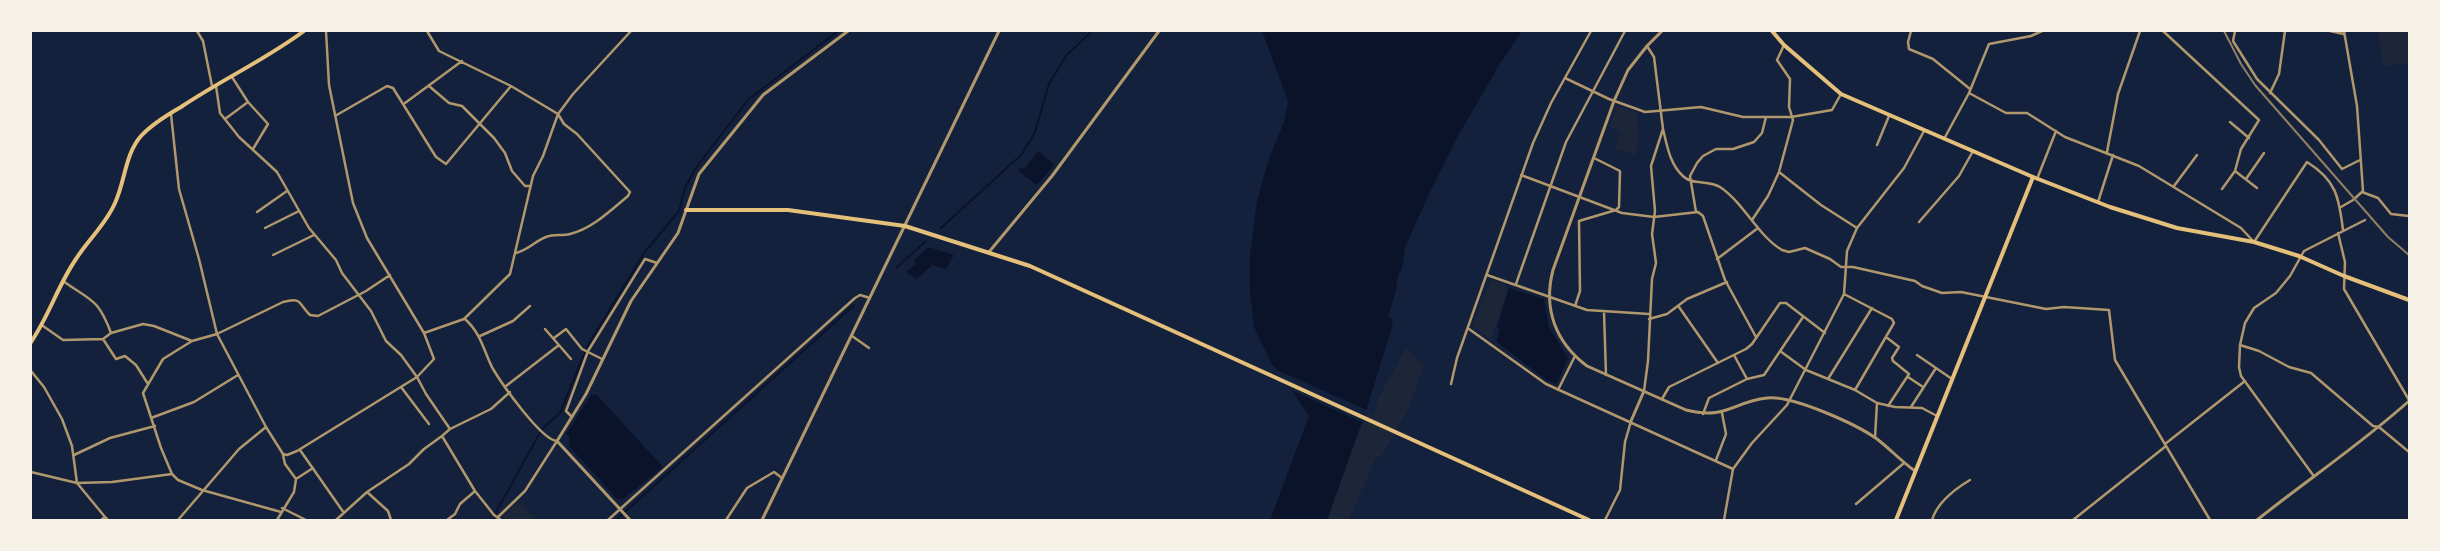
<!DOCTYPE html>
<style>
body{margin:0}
#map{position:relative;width:2440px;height:551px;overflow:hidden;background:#14213d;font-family:"Public Sans",sans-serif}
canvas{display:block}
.frame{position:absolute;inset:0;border:32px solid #f6f1e7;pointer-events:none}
</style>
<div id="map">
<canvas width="2440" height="551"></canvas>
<div class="frame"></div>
</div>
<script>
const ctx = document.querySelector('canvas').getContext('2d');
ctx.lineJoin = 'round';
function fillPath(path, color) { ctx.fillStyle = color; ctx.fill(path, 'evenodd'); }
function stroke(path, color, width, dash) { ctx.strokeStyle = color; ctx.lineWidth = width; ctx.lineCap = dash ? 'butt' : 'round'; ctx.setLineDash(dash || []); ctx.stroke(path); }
const green = new Path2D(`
 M 2378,31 L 2409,31 L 2409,63 L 2383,66 Z
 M 1617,105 L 1637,113 L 1638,143 L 1635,155 L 1615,149 L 1621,131 L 1609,127 Z
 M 1491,279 L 1508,286 L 1491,340 L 1475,328 L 1473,324 Z
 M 1406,348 L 1424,366 L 1407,412 L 1380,458 L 1376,457 L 1349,520 L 1327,520 L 1366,411 L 1374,415 L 1378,399 Z
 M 518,501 L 537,520 L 503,520 L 503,515 Z`);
const water = new Path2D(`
 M 1262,31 L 1522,31 L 1501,62 L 1458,136 L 1431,190 L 1405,247 L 1402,269 L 1398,275 L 1396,290 L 1388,318 L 1391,317 L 1393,324 L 1366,411 L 1327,520 L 1270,520 L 1309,416 L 1281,374 L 1271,363 L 1254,327 L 1250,292 L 1250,254 L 1257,201 L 1268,161 L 1284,122 L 1288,101 Z
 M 1038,151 L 1054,165 L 1037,185 L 1018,171 L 1021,167 L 1024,169 Z
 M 928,247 L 954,255 L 946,269 L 932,265 L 917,279 L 906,272 L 916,264 L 913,261 Z
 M 1509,288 L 1544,299 L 1549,327 L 1568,358 L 1557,383 L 1555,384 L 1545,379 L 1496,341 L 1500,329 L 1497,327 Z
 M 592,394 L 597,395 L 663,467 L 623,499 L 617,499 L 569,446 L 569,436 L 566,434 Z`);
const pier = new Path2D(`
 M 1270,367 L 1369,411 L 1364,423 L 1286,388 Z`);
const stream = new Path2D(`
 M 941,228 L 1022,154 L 1035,132 L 1049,84 L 1066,56 L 1092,31
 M 896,268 L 926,241
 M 587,347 L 644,253 L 679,211 L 685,188 L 695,169 L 748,100 L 838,31
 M 542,429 L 560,413 L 585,352
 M 496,512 L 540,433
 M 494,520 L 494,517
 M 616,520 L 854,305`);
const minor = new Path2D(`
 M 197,31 L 203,41 L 212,86
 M 427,31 L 439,51 L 511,86 L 558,114 L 564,124 L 577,134 L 630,192 L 628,196 C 611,210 592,229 570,234 C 562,236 554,234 546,237 C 535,241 530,249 516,253
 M 1911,31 L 1908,42 L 1909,49 L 1933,59 L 1970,89
 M 2163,31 L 2259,120 L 2241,149 L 2235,171 L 2222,189
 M 2235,31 L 2233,41 L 2257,79 L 2319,140 L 2342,169 L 2360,160
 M 2330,31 L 2344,34
 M 232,77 L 248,102 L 268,124 L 253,149
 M 1565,78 L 1609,99 L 1645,112 L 1701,107 L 1743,117 L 1791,117 L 1832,110 L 1841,94
 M 216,86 L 220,113 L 239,137 L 277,172 L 309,228 L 336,260 L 342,273 L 371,311 L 386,341 L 401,355 L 417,377 L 426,394 L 450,429
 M 429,86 L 449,103 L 462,106 L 494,138 L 505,153 L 512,171 L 525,186 L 530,186
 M 1969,93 L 2006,113 L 2027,113 L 2065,137 L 2139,166 L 2241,228 L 2254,242 L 2307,162 C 2336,180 2339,197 2343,230
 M 2270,93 L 2279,74 L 2285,31
 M 405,103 L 462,61
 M 171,114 L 179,189 L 199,259 L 217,334 L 266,427
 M 335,116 L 387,86 L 393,88 L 436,157 L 446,164 L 511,86
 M 225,119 L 248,102
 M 2230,122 L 2249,138
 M 1663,129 C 1667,146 1670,165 1684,177 C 1693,185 1709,180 1720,187 C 1744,203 1757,235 1782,250 L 1789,252 L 1805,248 L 1830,259 L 1841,267 L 1853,267 L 1915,281 L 1922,286 L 1942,293 L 1961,292 L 2046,309 L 2064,307 L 2109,310 L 2115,360 L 2210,520
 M 1944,139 L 1969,93 L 1989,44 L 2031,36 L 2042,31
 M 1877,145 L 1889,116
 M 2107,152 L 2118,94 L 2140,31
 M 2235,171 L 2257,188
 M 1779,172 L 1821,205 L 1857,228
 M 1521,175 L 1622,213 L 1654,217 L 1698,212 L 1703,216 L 1725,280 L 1756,337
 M 2037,179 L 2056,131
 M 2246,179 L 2264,153
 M 2174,186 L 2197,155
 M 2362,192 L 2378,198 L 2391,214 L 2409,216
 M 2098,202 L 2113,155
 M 2341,207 L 2353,200 L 2363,191 L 2357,106 L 2344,31
 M 257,212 L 287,191
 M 1696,212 L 1690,176 L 1697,163 L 1703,156 L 1716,149 L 1733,149 L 1754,142 L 1762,133 L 1766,117
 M 1752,220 L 1768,196 L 1779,172 L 1793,120 L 1789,107 L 1790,79 L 1777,60 L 1784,45
 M 1919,222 L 1959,176 L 1973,151
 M 265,228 L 299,211
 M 2338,233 L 2345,262 L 2344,289 L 2409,400
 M 273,255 L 314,235
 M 1717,259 L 1758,228
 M 1487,275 L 1587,310 L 1649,314
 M 63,281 C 91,301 98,298 111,333
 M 1516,284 L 1566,142 L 1625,31
 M 1844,294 L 1892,319 L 1894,323 L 1855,390
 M 1575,306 L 1580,291 L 1579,221 L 1616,210 L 1619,207 L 1620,171 L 1594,158
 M 1679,307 L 1718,363
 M 1604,312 L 1606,375
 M 465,319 C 481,333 484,352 493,369 C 502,384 541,440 557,441 L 525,491 L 498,517
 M 1649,319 L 1667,314 L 1687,299 L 1727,282
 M 43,326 L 63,340 L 103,339 L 111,333 L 143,324 L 154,326 L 192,341 L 217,334 L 283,302 C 302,297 298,303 310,315 L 318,316 L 366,291 L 390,275
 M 545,329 L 571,359
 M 1469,329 L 1546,384 L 1733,469
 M 424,333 L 464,319 L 510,274 L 533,176 L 543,156 L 558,114 L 573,94 L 631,31
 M 480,336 L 513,321 L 530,306
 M 852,336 L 869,348
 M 1886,337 L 1899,347 L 1892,358 L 1893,361 L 1909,374 L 1888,406
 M 554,338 L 566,329 L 582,349 L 602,359
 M 103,339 L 116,359 L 125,356 L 136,365 L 148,384
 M 2240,345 L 2259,351 L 2289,367 L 2311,373 L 2373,426 L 2379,427 L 2409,452
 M 1780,351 L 1806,370 L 1855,390 L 1877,403 L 1895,407 L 1922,408 L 1937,416
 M 1734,355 L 1747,379
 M 1917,355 L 1952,379
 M 31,371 L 44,387 L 62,419 L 72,446 L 77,483 L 105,517
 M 1908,377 L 1923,387
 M 1828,379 L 1872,308
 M 1451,384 L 1457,358 L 1533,143 L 1551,103 L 1591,31
 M 506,386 L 559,345
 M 401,387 L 429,424
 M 1558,390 L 1575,356
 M 1644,391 L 1648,361 L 1652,279 L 1656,263 L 1652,234 L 1655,211 L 1651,166 L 1663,129 L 1654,57 L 1647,46
 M 1662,399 L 1669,387 L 1746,349 L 1752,344 L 1780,303 L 1786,303 L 1825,333
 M 1911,407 L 1936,368
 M 1703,414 L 1709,398 L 1747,379 L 1764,375 L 1803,317
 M 572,417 L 566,411 L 588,351 L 645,259 L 657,263
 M 151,418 L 194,402 L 238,375
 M 1875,437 L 1877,403
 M 2165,444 L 2245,381
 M 300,450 L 344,513
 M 74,455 L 110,438 L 155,426
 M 1716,460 L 1726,434 L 1722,413
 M 31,472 L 77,483 L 112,482 L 172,474 L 178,480 L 202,490 L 281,512
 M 172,474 L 161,448 L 143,393 L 163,359 L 192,341
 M 2313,475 L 2241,376 L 2239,367 L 2240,345 L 2245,323 L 2254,308 L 2276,293 L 2290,276 L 2304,251 L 2365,220
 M 296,479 L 313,468
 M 367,492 L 388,511 L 391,520
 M 1856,504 L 1904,463
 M 282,508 L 306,520
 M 101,520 L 105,517 L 108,520
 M 178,520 L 239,449 L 266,427 L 283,454 L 287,455 L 297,451 L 417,377 L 434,359 L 424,333 L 367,238 L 353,203 L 329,85 L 326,31
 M 277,520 L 294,492 L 296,479 L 285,464 L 283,455
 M 336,520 L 367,492 L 409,464 L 424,449 L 442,436
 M 447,520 L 455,514 L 460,504 L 475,491
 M 501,520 L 494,515 L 475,491 L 442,436 L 450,429 L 491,409 L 510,392
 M 608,520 L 855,298 L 860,295 L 870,298
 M 726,520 L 747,488 L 774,472 L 782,478
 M 1605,520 L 1620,490 L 1625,442 L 1631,421
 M 1724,520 L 1733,469 L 1752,443 L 1787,405 L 1844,294 L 1847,251 L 1857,228 L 1904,168 L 1924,131
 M 1932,520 C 1937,503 1955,489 1970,480
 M 2073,520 L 2166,446`);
const tertiary = new Path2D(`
 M 1662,31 L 1647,46 L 1628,70 L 1614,101 L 1553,270 C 1543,308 1555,342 1587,366 L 1686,410 C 1727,420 1732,402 1767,398 C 1792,395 1856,424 1877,439 C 1890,449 1901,461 1915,471
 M 989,252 L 1052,176 L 1159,31
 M 1631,421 L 1644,391
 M 630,520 L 557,441 L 586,394 L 631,301 L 678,233 L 699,174 L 763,95 L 848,31
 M 762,520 L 999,31
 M 2257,520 C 2307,480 2361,444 2409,401`);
const secondary = new Path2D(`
 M 31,342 C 49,316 58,285 76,259 C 88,240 106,224 115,203 C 125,182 125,154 141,136 C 152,124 167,115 181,107 C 221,80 265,60 304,31
 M 1896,520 L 2033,177`);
const primary = new Path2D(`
 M 1772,31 L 1784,45 L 1841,94 L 2033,177 L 2110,207 L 2177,228 L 2254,242 L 2299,256 L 2344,276 L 2409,300
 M 686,210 L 788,210 L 905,226 L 1030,266 L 1589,520`);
const rail = new Path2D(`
 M 2224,31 L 2241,64 L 2255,85 L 2388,237 L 2409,255`);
fillPath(green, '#1d2539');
fillPath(water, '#0b132b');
fillPath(pier, '#14213d');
stroke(stream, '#0b132b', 2);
stroke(minor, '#b1986c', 2.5);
stroke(tertiary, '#b1986c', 3);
stroke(secondary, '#e5c07b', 4);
stroke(primary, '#e5c07b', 4);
stroke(rail, '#918062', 2);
</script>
